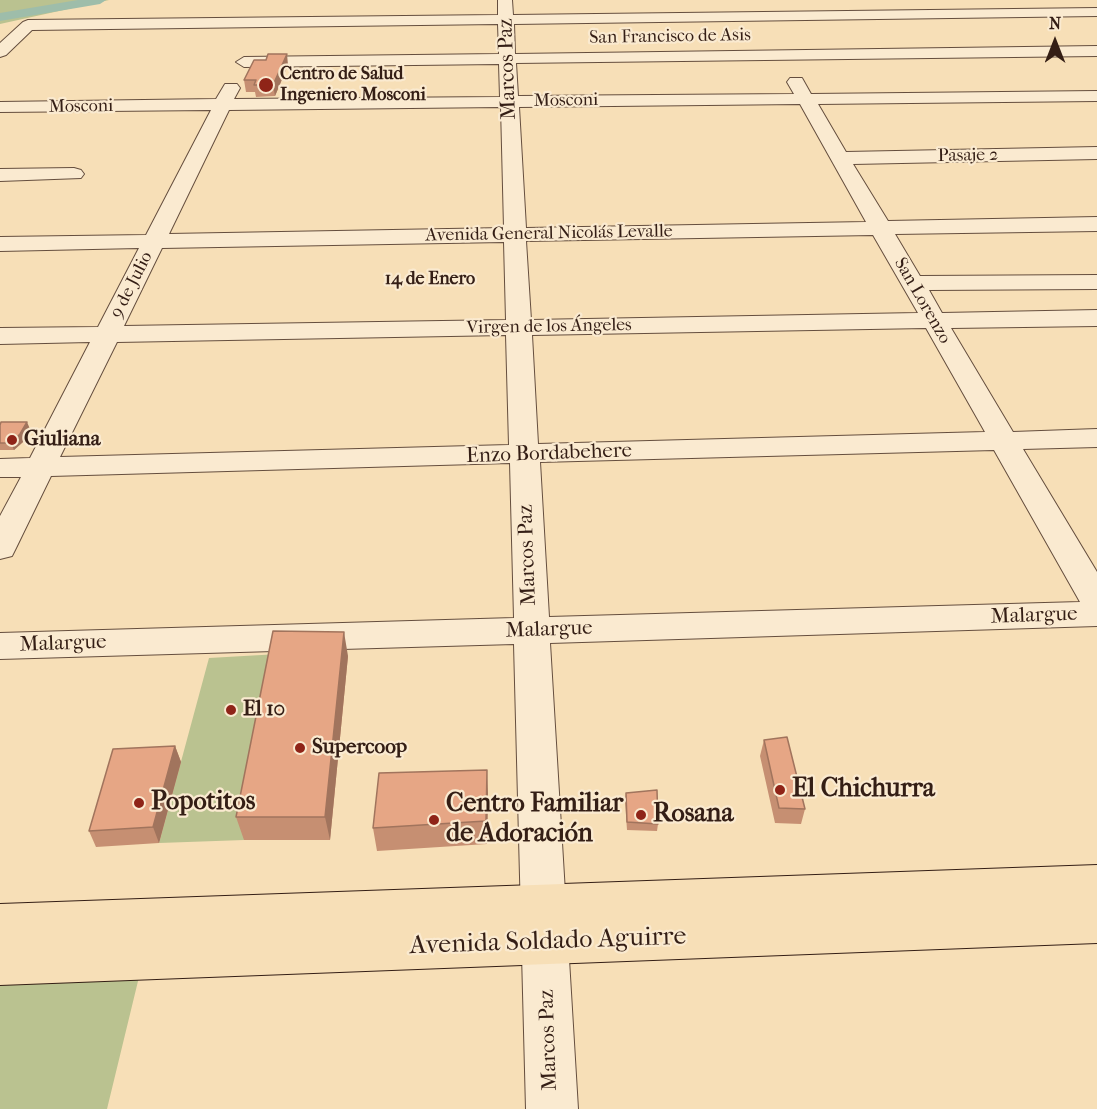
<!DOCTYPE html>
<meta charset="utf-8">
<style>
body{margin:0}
#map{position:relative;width:1097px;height:1109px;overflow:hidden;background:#f7dfb7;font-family:"IM FELL French Canon",serif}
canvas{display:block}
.north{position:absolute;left:1025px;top:12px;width:60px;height:60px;-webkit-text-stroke:4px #faead0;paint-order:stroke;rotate:0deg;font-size:16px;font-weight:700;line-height:24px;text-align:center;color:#341e15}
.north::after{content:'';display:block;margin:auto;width:21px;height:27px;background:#341e15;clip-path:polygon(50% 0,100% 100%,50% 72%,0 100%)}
</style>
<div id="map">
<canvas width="1097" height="1109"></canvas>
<div class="north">N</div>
</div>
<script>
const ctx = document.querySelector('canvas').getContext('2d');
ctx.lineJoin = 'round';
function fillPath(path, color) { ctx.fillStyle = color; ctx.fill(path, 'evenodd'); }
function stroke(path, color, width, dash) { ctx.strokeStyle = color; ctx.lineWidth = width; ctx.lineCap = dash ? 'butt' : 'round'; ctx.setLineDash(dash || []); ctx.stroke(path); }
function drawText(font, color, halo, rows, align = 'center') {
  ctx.font = font + ' "IM FELL French Canon",serif'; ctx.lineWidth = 4.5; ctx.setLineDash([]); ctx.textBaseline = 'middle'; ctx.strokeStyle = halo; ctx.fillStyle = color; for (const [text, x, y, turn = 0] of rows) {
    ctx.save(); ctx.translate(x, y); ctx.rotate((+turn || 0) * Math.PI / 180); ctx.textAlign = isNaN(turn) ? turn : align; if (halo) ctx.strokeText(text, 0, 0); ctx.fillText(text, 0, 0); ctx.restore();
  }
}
const green = new Path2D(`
 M 0,0 L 109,0 L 0,24 Z
 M 279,654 L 244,840 L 159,843 L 209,658 Z
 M 139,977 L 107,1109 L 0,1109 L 0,982 Z`);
const canal = new Path2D(`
 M 78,0 L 106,0 L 100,4 L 0,21 L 0,13 Z`);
const minor = new Path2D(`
 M 498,0 L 512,0 L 513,15 L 1097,8 L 1097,16 L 514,24 L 515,54 L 1097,46 L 1097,56 L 516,63 L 518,96 L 794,94 L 787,82 L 790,78 L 802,78 L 811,94 L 1097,91 L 1097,101 L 818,104 L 846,152 L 1097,147 L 1097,159 L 853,164 L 888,221 L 1097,217 L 1097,231 L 895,234 L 920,276 L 1097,275 L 1097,289 L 929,290 L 942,313 L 1097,310 L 1097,326 L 951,328 L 1013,432 L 1097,429 L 1097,447 L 1023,449 L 1097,572 L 1097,626 L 550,643 L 578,1109 L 526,1109 L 514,644 L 0,659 L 0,633 L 514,618 L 510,463 L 51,476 L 16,548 L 12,556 L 0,559 L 0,516 L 21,477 L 0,477 L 0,459 L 30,458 L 90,342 L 0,344 L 0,328 L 98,327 L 139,248 L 0,251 L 0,237 L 146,235 L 211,110 L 0,112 L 0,102 L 216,99 L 225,84 L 237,84 L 240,88 L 234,99 L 500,97 L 499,64 L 244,67 L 236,62 L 244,57 L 499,54 L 498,24 L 32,30 L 6,55 L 0,57 L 0,43 L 23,22 L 28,20 L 498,15 ZM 800,104 L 866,222 L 526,228 L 519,107 ZM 501,107 L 504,228 L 169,234 L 229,110 ZM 873,235 L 918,313 L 531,320 L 526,241 ZM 504,242 L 506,320 L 124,326 L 162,248 ZM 926,328 L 985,432 L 538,444 L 532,335 ZM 506,335 L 509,445 L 60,457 L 117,342 ZM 994,450 L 1080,602 L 549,617 L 540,462 Z
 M 74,168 L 81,170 L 84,174 L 81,178 L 0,181 L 0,169 Z`);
const major = new Path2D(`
 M 1097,865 L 1097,943 L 0,985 L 0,904 Z`);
const wall = new Path2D(`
 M 288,65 L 275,96 L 256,97 L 255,92 L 246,92 L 244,80 Z
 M 0,425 L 30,429 L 23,442 L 14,450 L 0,450 Z
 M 348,656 L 330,840 L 244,840 L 236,817 Z
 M 764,740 L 805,809 L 801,824 L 775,823 L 760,756 Z
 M 175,746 L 181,762 L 159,843 L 96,847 L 89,831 Z
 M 488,793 L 487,844 L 377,851 L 373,828 Z
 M 626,793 L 658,824 L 657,831 L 627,830 L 625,801 Z`);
const shadedWall = new Path2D(`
 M 287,54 L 288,65 L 275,96 L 273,85 Z
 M 27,422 L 30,429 L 23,442 L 14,450 L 11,443 Z
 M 344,632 L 348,656 L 330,840 L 325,817 Z
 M 175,746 L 181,762 L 159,843 L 153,827 Z
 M 487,770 L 488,793 L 487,844 L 486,821 Z`);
const building = new Path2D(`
 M 268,54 L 287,54 L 273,85 L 254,85 L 256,80 L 244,80 L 254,60 L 266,60 Z
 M 1,422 L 27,422 L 20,434 L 11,443 L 0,443 L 0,425 Z
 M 273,631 L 344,632 L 325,817 L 236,817 Z
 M 787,737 L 805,809 L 779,808 L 764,740 Z
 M 175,746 L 153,827 L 89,831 L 113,749 Z
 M 487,770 L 486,821 L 373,828 L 379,773 Z
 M 657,790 L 658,824 L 627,822 L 626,793 Z`);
const markers = [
 [266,85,8,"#8f2418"],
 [12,440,6,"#8f2418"],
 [231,710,6,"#8f2418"],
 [300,748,6,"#8f2418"],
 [780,790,6,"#8f2418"],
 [139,803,6,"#8f2418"],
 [641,815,6,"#8f2418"],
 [434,820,6,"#8f2418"]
];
const farStreetnames = [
 ["San Francisco de Asis",670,37,-1],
 ["Mosconi",566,101,-1],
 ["Mosconi",81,107,-1],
 ["Pasaje 2",968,156,-1],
 ["Avenida General Nicolás Levalle",549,234,-1],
 ["9 de Julio",132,285,-63],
 ["San Lorenzo",922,301,60],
 ["Virgen de los Ángeles",549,327,-1]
];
const farPoinames = [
 ["Centro de Salud",280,75],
 ["Ingeniero Mosconi",280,96]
];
const farNeighbourhoodnames = [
 ["14 de Enero",430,280]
];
const streetNames = [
 ["Marcos Paz",508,69,-92],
 ["Enzo Bordabehere",549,454,-2],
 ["Marcos Paz",528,555,-92],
 ["Malargue",1034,616,-2],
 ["Malargue",549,630,-2],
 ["Malargue",63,644,-2],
 ["Marcos Paz",549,1040,-92]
];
const poiNames = [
 ["Giuliana",24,440],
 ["El 10",243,710],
 ["Supercoop",312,748]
];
const nearPoinames = [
 ["El Chichurra",792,790],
 ["Popotitos",151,803],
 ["Centro Familiar",446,805],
 ["de Adoración",446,835],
 ["Rosana",653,815]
];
const nearStreetnames = [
 ["Avenida Soldado Aguirre",548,942,-2]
];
fillPath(green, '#bac290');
fillPath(canal, '#9ebdaa');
stroke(minor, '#654e3e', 2);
stroke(major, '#341e15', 2);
fillPath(minor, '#faead0');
fillPath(major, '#f7dfb7');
fillPath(wall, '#c68f72');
fillPath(shadedWall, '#a1745d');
fillPath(building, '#e6a685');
stroke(building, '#a1745d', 1.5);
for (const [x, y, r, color] of markers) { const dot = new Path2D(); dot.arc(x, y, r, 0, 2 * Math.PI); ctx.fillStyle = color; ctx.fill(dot); stroke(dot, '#faead0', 2); }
drawText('18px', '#341e15', '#faead0', farStreetnames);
drawText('bold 18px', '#341e15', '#faead0', farPoinames, 'left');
drawText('bold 18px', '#341e15', '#faead0', farNeighbourhoodnames);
drawText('21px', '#341e15', '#faead0', streetNames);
drawText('bold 21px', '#341e15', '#faead0', poiNames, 'left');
drawText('bold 26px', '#341e15', '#faead0', nearPoinames, 'left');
drawText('26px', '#341e15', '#faead0', nearStreetnames);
</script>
